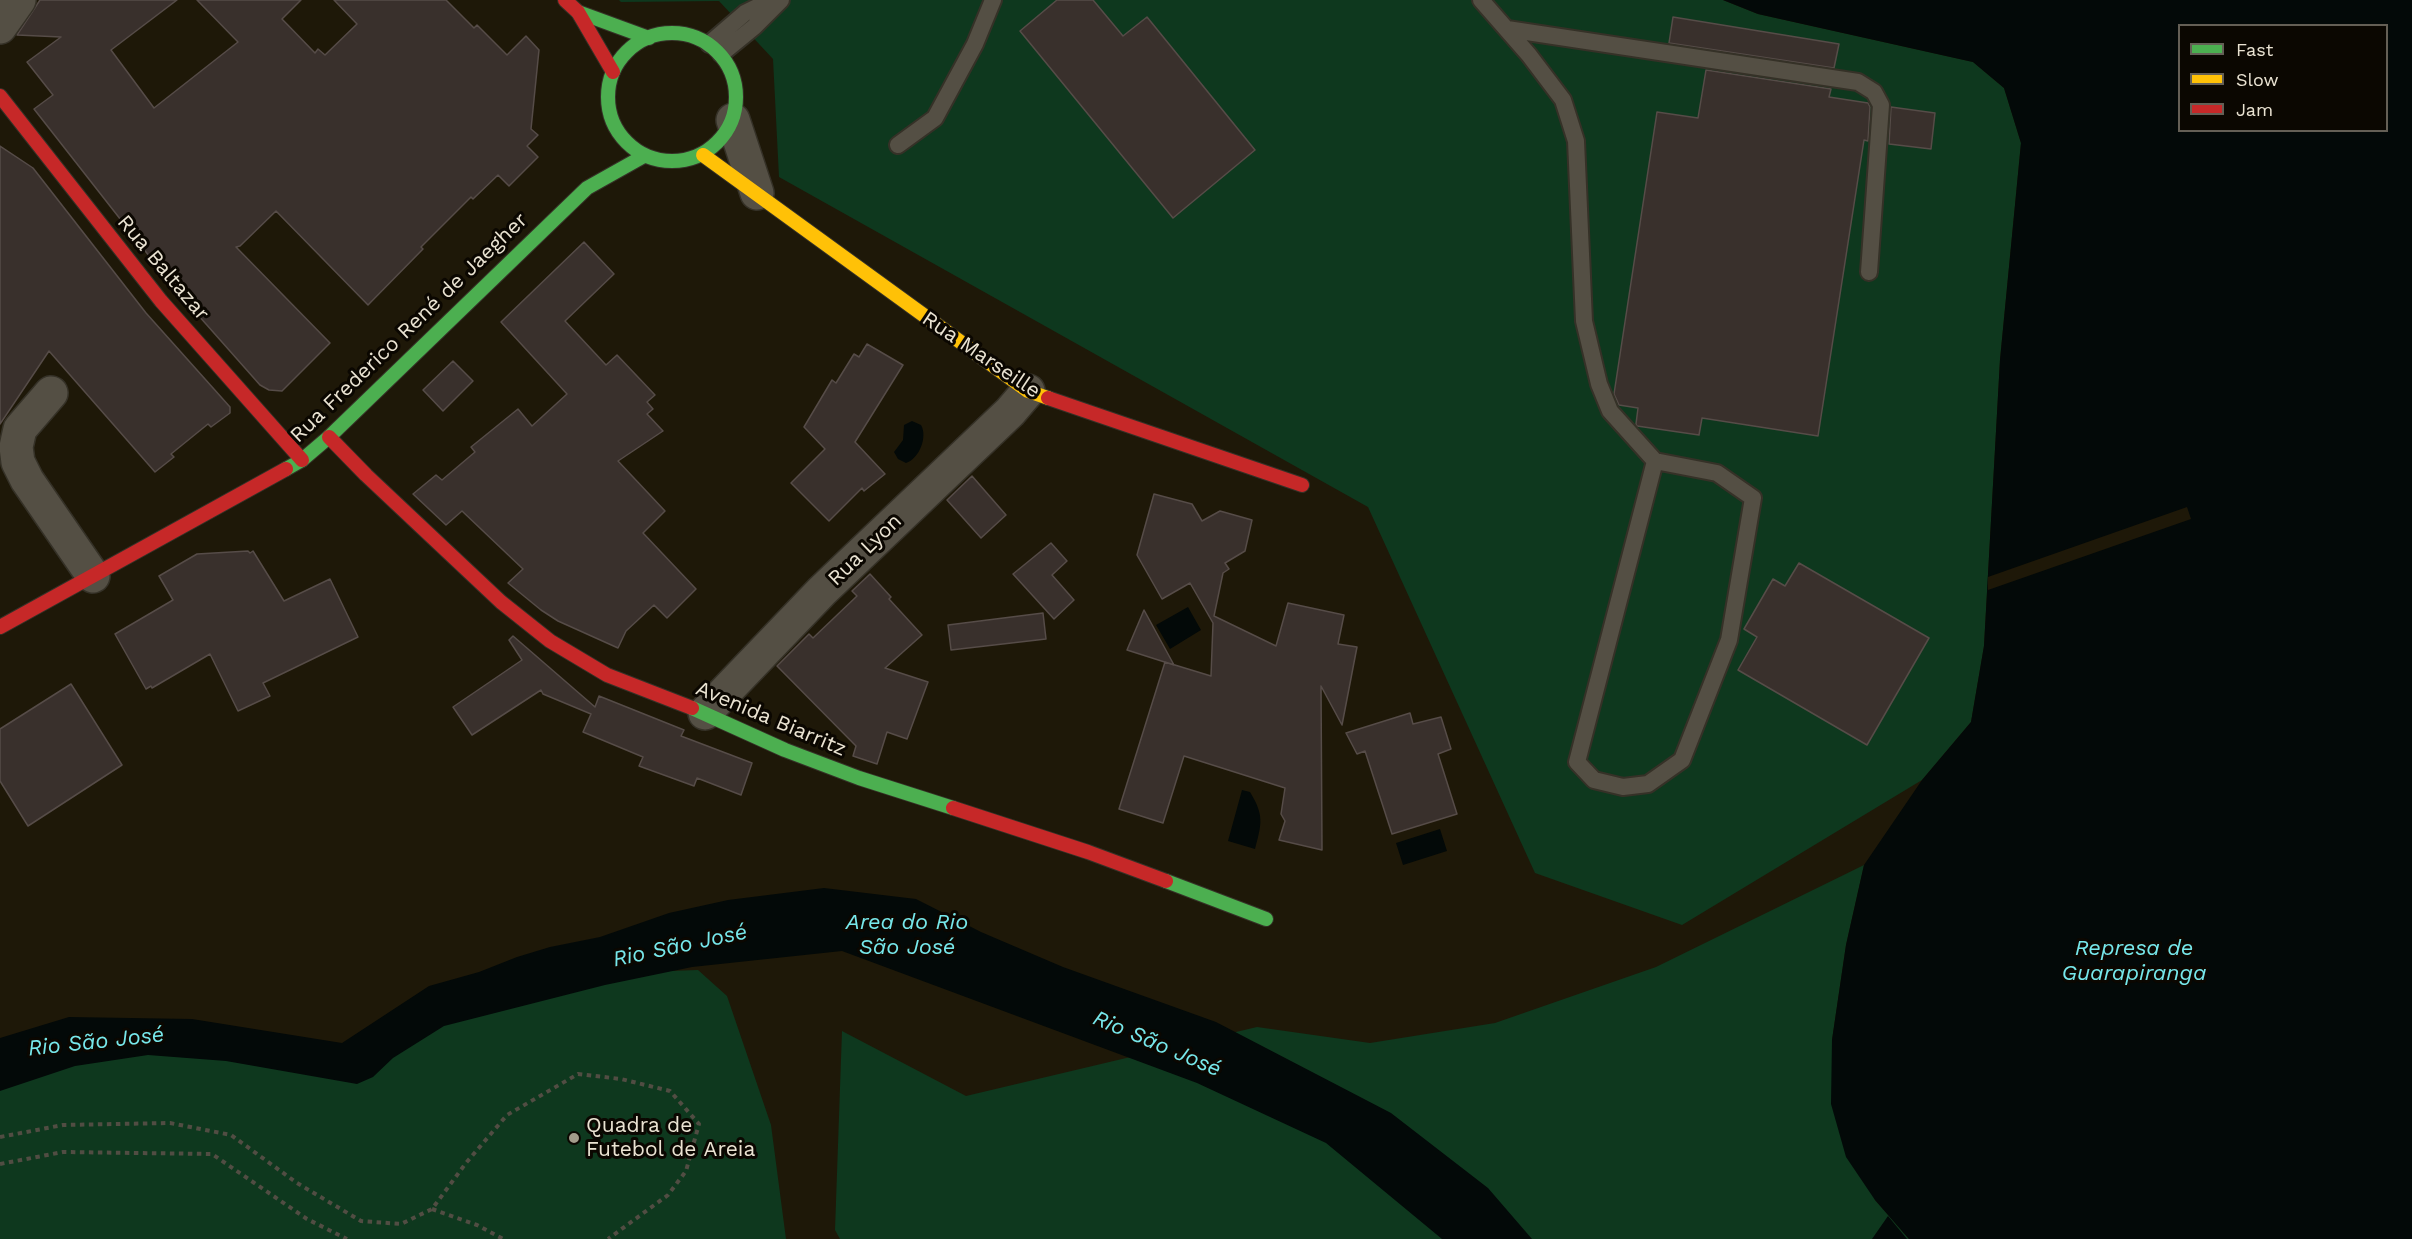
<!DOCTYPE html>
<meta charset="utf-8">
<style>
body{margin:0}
#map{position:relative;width:2412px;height:1239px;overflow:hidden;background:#1e1808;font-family:"Work Sans",sans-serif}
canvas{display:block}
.legend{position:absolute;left:2178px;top:24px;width:210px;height:108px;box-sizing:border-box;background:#0b0701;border:2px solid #645f55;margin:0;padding:8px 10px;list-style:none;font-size:18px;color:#eae3d2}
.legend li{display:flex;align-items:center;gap:12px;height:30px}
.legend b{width:30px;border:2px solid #645f55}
</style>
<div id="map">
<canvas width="2412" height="1239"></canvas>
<ul class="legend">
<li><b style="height:8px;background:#4caf50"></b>Fast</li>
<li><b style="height:8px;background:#ffc107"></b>Slow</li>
<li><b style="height:8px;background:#c62828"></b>Jam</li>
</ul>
</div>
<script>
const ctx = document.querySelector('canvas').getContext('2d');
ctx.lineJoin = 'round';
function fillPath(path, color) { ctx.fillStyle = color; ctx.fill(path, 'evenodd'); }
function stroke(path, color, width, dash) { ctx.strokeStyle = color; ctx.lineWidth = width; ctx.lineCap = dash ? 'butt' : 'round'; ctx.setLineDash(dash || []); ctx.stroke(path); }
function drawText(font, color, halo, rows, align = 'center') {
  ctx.font = font + ' "Work Sans",sans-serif'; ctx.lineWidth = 6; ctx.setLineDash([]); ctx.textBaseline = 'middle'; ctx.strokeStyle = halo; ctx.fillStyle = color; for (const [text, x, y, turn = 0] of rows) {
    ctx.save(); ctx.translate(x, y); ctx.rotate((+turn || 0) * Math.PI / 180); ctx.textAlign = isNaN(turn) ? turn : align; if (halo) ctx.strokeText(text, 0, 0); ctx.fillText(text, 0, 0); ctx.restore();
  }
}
const green = new Path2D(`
 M 619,0 L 1723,0 L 1758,14 L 1973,62 L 2004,88 L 2021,143 L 2000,360 L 1984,646 L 1971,722 L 1922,780 L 1682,925 L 1535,873 L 1368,507 L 779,177 L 773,59 L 719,1 L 621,2 Z
 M 1864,865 L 1846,945 L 1832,1040 L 1875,1200 L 1909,1239 L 840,1239 L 835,1230 L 842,1031 L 966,1096 L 1257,1027 L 1370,1043 L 1495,1023 L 1656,967 Z
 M 698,970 L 727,996 L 771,1125 L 786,1239 L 0,1239 L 0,1060 L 149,1040 L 355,1072 L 414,1031 L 642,972 Z`);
const water = new Path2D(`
 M 1723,0 L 2412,0 L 2412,1239 L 1909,1239 L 1875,1200 L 1846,1157 L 1831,1104 L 1832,1040 L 1846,945 L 1864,865 L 1922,780 L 1971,722 L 1984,646 L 2000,360 L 2021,143 L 2004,88 L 1973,62 L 1758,14 ZM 2180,26 L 2386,26 L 2386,130 L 2180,130 Z
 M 912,421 L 921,425 C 928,437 919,459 906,463 L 898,459 L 894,452 L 903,440 L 904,425 Z
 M 1188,607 L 1201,630 L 1170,649 L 1156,625 Z
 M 1242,790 L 1250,792 C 1264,815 1262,823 1255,849 L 1228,841 Z
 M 1440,829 L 1447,851 L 1403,865 L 1396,843 Z
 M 824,888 L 916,899 L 981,932 L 1063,967 L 1216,1022 L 1391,1113 L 1488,1188 L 1532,1239 L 1442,1239 L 1326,1143 L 1197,1083 L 842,951 L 692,967 L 605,985 L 444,1026 L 393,1058 L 373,1077 L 357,1084 L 226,1061 L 148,1055 L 75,1066 L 0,1091 L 0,1038 L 69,1017 L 192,1019 L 342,1043 L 429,986 L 479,972 L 517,957 L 550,947 L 600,937 L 669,913 L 728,900 Z
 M 1888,1216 L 1907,1239 L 1872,1239 Z`);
const pier = new Path2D(`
 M 2187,507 L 2191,519 L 1988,590 L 1988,577 Z`);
const building = new Path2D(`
 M 40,0 L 177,0 L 111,50 L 154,108 L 238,42 L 197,0 L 301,0 L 282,19 L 315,53 L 318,49 L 325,55 L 357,24 L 334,0 L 446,0 L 474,28 L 477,25 L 507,55 L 526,36 L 539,50 L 531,129 L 538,135 L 527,146 L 538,157 L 509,186 L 498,175 L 473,199 L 471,197 L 421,247 L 423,249 L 368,305 L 276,211 L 240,246 L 236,247 L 330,343 L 282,391 L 269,390 L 260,385 L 175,289 L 34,109 L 53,95 L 27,62 L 61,37 L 17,35 Z
 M 1057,0 L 1093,0 L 1123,36 L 1147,17 L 1255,150 L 1173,218 L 1020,31 Z
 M 1673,17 L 1839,44 L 1834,68 L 1669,43 Z
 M 1706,70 L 1831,89 L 1829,97 L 1868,103 L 1870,107 L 1868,141 L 1864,140 L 1818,436 L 1702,418 L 1699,435 L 1637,426 L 1636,424 L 1638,408 L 1619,405 L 1614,394 L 1657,112 L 1698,118 Z
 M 1891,107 L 1935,113 L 1931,149 L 1889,144 Z
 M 0,146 L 33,168 L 146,313 L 230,407 L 230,413 L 211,427 L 208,424 L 171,454 L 174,457 L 155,472 L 49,351 L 0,424 Z
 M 584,242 L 614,274 L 565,321 L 606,365 L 617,355 L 655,395 L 647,402 L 653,409 L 647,414 L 663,431 L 618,461 L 665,511 L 643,533 L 696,589 L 667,618 L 654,605 L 626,631 L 618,648 L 558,621 L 541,610 L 508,583 L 523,569 L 462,511 L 446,525 L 413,494 L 436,475 L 442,480 L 475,452 L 471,447 L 518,409 L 532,426 L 567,394 L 501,322 Z
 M 867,344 L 903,365 L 855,442 L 885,474 L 864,491 L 862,488 L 829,521 L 791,483 L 825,449 L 804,427 L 832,380 L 836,383 L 854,354 L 859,357 Z
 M 453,361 L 473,381 L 443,411 L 423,390 Z
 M 972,476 L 1006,515 L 981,538 L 947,500 Z
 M 1154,494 L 1192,504 L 1202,521 L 1220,511 L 1252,520 L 1245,551 L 1225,563 L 1229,569 L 1223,573 L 1214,616 L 1276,646 L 1288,603 L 1344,615 L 1338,644 L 1357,647 L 1342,725 L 1321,686 L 1322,850 L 1279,840 L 1285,821 L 1281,814 L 1285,788 L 1184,756 L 1163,823 L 1119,809 L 1165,662 L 1211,676 L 1213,623 L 1190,583 L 1162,599 L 1137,555 Z
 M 1051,543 L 1067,561 L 1052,575 L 1074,600 L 1054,619 L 1013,574 Z
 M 248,551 L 250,553 L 253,551 L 284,601 L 330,579 L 358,637 L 263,683 L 270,696 L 238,711 L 210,654 L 152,688 L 151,686 L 146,689 L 115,634 L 173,600 L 159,576 L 197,554 Z
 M 1799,563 L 1929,638 L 1867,745 L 1738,670 L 1757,637 L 1744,629 L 1773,579 L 1785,586 Z
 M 870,574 L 891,597 L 889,599 L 922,635 L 885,668 L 928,682 L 907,739 L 887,732 L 877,764 L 853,756 L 856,746 L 777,666 L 809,634 L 813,638 L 857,596 L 852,591 Z
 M 1144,610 L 1174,665 L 1127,650 Z
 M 1043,613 L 1046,639 L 951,650 L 948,625 Z
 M 513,636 L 595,707 L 599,696 L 684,730 L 681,736 L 752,763 L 741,795 L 697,778 L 694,786 L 639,766 L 643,757 L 583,732 L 591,714 L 543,694 L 541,690 L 472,735 L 453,707 L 522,660 L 509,640 Z
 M 71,684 L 122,765 L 28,826 L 0,781 L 0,729 Z
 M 1410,713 L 1413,724 L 1441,717 L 1451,749 L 1438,754 L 1457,814 L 1392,834 L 1365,751 L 1357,754 L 1346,733 Z`);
const path = new Path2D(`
 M 0,1137 L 63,1125 L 170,1123 L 231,1135 L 297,1183 L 361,1221 L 401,1224 L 432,1209 L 466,1163 L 507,1115 L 578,1074 L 621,1079 L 670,1091 L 699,1124 L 686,1171 L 668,1195 L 608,1239
 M 0,1164 L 63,1152 L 212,1154 L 307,1219 L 347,1239
 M 432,1209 L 477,1225 L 503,1239`);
const lane = new Path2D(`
 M 1481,0 L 1529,55 L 1563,100 L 1576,141 L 1584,321 L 1599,384 L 1610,411 L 1655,461 L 1717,473 L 1753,498 L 1729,640 L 1682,760 L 1648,784 L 1623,787 L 1594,780 L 1577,762 L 1655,461
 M 1507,29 L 1858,82 L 1874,92 L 1881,105 L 1869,272
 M 709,44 L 745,13 L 771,0
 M 721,54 L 754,27 L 781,0
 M 898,145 L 935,118 L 975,44 L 993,0`);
const street = new Path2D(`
 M 0,27 L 19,0
 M 733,120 L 757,193
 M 51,393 L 20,429 L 16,447 L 18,462 L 27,480 L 93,576
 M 705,713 L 822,591 L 1010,412 L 1028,391`);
const fast = new Path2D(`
 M 578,12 L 649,38
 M608 97a64 64 0 1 1 128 0a64 64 0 1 1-128 0Z
 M 286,469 L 302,460 L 329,437 L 587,188 L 644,156
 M 692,708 L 785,750 L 859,778 L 953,808
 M 1166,881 L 1266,919`);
const slow = new Path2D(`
 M 703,155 L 1028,391 L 1048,398`);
const jam = new Path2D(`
 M 565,0 L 578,12 L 613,72
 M 0,96 L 161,301 L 302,460
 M 1048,398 L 1302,485
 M 329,437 L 366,475 L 501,602 L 550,641 L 607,675 L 692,708
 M 0,627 L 286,469
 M 953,808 L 1088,852 L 1166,881`);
const markers = [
 [574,1138,6,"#a39c8b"]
];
const streetNames = [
 ["Rua Baltazar",163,268,50],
 ["Rua Frederico René de Jaegher",409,328,-44],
 ["Rua Marseille",981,355,34],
 ["Rua Lyon",865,550,-44],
 ["Avenida Biarritz",771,719,23]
];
const poiNames = [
 ["Quadra de",586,1126],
 ["Futebol de Areia",586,1150]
];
const waterNames = [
 ["Area do Rio",907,923],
 ["São José",907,948],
 ["Rio São José",680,946,-12],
 ["Represa de",2134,949],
 ["Guarapiranga",2134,974],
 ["Rio São José",96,1042,-6],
 ["Rio São José",1157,1044,23]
];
fillPath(green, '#0e381e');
fillPath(water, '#030908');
fillPath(pier, '#1e1808');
fillPath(building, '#39302c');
stroke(building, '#564c48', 1.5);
stroke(lane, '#353127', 20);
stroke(street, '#353127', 36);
stroke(fast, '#353127', 16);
stroke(slow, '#353127', 16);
stroke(jam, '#353127', 16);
stroke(path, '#514d43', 4, [4.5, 4.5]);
stroke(lane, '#544f44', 16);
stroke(street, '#544f44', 33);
stroke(fast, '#4caf50', 14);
stroke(slow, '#ffc107', 14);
stroke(jam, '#c62828', 14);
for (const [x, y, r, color] of markers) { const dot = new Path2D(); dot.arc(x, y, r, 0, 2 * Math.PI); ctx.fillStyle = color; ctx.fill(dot); stroke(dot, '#0b0701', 2); }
drawText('21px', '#eae3d2', '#0b0701', streetNames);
drawText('21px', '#eae3d2', '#0b0701', poiNames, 'left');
drawText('italic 22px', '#77e8eb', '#0b0701', waterNames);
</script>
